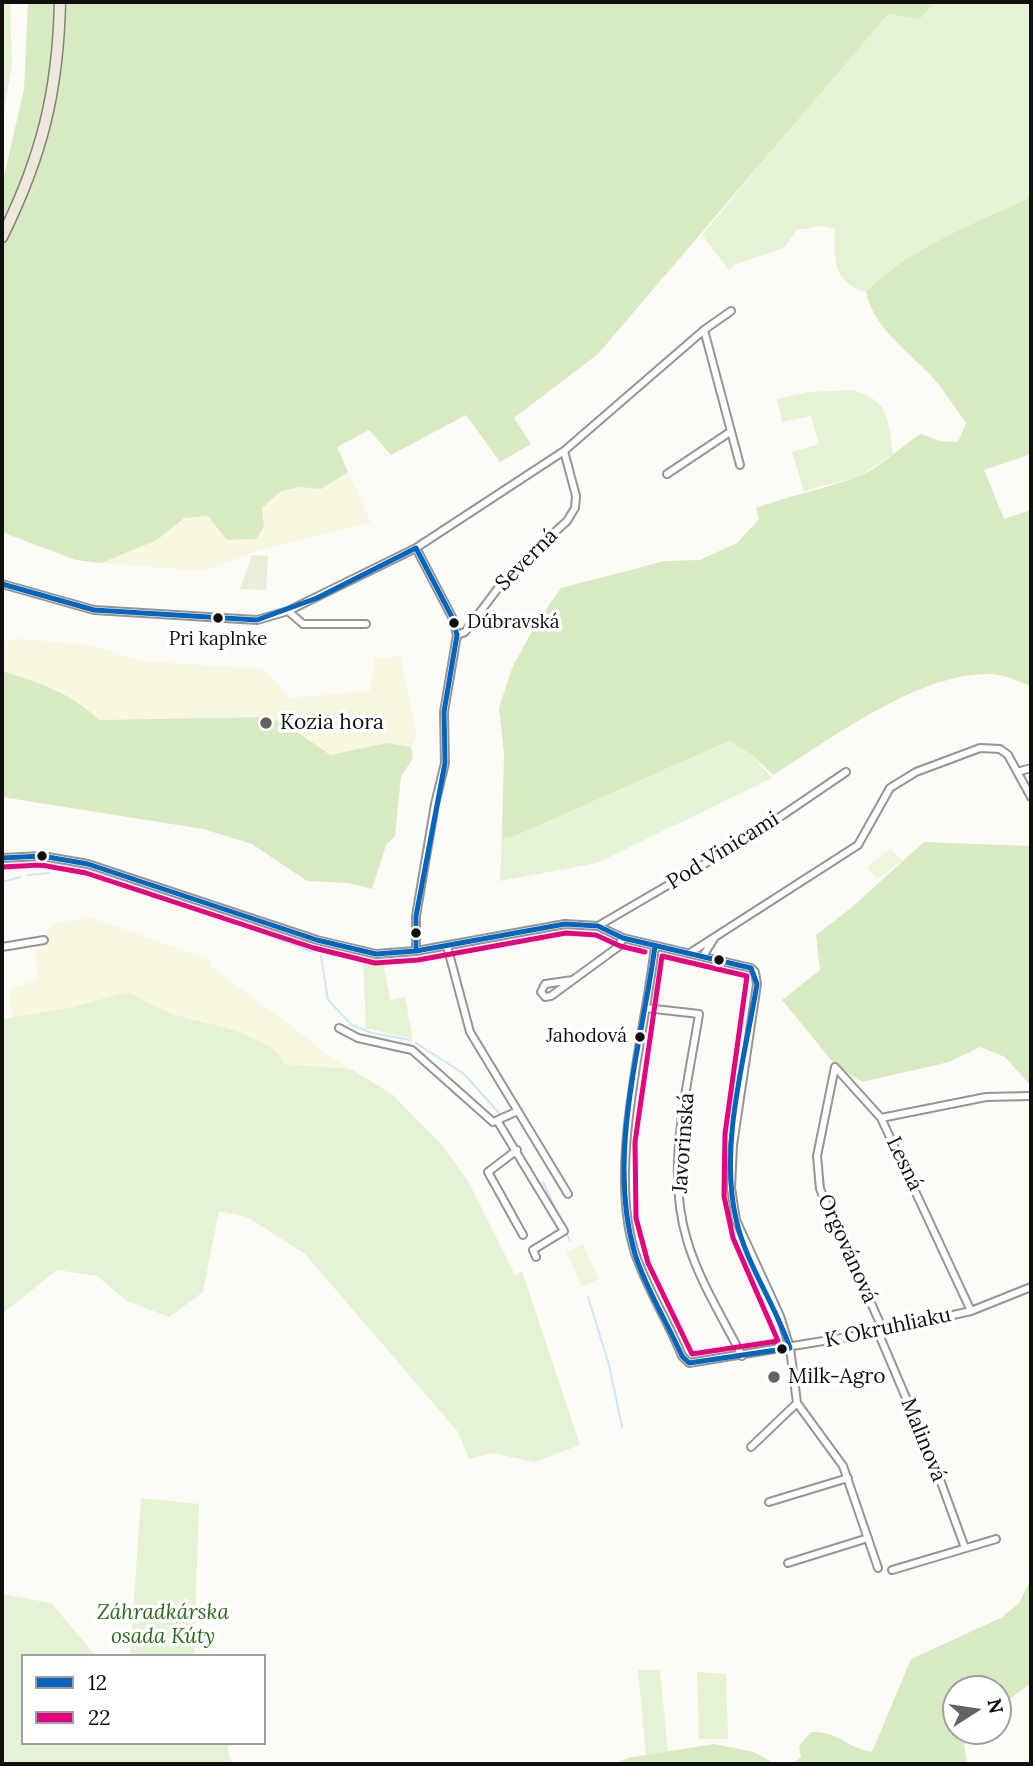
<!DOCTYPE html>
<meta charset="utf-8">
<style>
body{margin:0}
#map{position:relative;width:1033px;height:1766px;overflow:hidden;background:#fcfbf5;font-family:Lora,serif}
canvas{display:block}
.frame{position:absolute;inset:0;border:4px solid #0f0f0f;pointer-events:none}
.legend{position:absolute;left:21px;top:1654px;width:245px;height:91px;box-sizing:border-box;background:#fff;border:2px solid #9f9f9f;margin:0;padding:9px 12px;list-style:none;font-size:21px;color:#0f0f0f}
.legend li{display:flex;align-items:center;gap:14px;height:35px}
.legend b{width:35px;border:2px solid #9f9f9f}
.north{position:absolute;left:942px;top:1675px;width:70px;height:70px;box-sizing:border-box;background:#fff;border:2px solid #9f9f9f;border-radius:50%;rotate:78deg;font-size:19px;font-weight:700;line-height:28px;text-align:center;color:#0f0f0f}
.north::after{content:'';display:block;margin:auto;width:24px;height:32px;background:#626260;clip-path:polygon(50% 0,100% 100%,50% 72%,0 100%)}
</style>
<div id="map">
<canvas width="1033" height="1766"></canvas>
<div class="frame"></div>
<ul class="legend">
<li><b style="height:9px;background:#0065bd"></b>12</li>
<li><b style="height:9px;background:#e5007d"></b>22</li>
</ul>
<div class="north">N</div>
</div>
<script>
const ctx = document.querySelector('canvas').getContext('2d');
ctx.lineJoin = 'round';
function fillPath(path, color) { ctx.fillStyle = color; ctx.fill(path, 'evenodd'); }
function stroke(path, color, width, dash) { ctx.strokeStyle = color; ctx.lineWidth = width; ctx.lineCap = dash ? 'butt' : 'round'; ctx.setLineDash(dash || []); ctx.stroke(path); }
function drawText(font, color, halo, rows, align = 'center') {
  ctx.font = font + ' Lora,serif'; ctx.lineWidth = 7; ctx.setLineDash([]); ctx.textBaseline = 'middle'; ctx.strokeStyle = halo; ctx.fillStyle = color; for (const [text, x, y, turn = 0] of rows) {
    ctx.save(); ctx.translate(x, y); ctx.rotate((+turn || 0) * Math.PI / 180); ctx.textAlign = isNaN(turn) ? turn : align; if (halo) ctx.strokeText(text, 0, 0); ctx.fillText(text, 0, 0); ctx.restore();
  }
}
const farmland = new Path2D(`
 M 348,472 L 371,523 L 259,550 L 204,571 L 101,563 L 157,540 L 183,518 L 208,516 L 264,527 L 261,508 L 281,491 L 300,487 L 321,489 Z
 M 19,639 L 91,645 L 140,661 L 264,669 L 290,698 L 370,691 L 375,659 L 400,656 L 417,736 L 411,748 L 387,743 L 330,755 L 299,733 L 258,717 L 98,720 L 86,707 L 61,691 L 2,671 L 2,642 Z
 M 92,918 L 211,960 L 210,966 L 306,1037 L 323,1052 L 351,1069 L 285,1064 L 210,1023 L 164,1011 L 126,992 L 73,1007 L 12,1018 L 9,989 L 38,980 L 35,942 L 59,922 Z`);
const green = new Path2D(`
 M 2,2 L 10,2 L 12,66 L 2,120 Z
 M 935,2 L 1031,2 L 1031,196 C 1016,206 1003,209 987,217 C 946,236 897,259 866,292 C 832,282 834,259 835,229 L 821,226 L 797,230 L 784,248 L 736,264 L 729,270 L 702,235 L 833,76 L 888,14 L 920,19 Z
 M 853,390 C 890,401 888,419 893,454 L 858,477 L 804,491 L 792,452 L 819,444 L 811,416 L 782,422 L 777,399 L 809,392 Z
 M 729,741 L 751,754 L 772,778 L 597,863 L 500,881 L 502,839 L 515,836 Z
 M 382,957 L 390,1000 L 405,997 L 413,1039 L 366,1028 L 363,959 Z
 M 126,992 C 139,997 152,1006 165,1011 C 198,1024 268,1030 285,1064 L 351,1069 L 392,1094 L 442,1145 L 468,1181 L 515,1275 L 522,1271 L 580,1445 L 535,1462 L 492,1453 L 469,1459 L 458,1432 L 305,1254 L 247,1217 L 219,1211 L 203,1292 L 169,1317 L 127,1301 L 97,1276 L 57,1270 L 2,1314 L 2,1019 L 73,1007 Z
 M 141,1498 L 199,1504 L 194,1656 L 130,1656 Z
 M 2,1594 L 51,1603 L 96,1656 L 23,1656 L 23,1743 L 241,1743 L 227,1746 L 232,1764 L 2,1764 Z
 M 638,1670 L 660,1670 L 668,1752 L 646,1755 Z
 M 697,1672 L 726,1674 L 728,1739 L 699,1739 Z`);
const forest = new Path2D(`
 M 28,2 L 935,2 L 920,19 L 888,14 L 598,354 L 514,418 L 531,444 L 500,462 L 466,415 L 391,455 L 369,430 L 337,447 L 348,472 L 321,489 L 300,487 L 281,491 L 262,508 L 264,527 L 256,539 L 227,540 L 208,516 L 184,518 L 157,540 L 101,563 L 76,560 L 2,532 L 2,185 L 24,89 Z
 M 1031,196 L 1031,454 L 984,470 L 1004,519 L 1031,510 L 1031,686 C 1020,682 1002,674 990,674 C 917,673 833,738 773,775 L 751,754 L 729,741 L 515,836 L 502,839 L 504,753 L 499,708 L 513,666 L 537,622 L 561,588 L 665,561 L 700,560 L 737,543 L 759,519 L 756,508 C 789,496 824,489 857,477 C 881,468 899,447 921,434 L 940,441 L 958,442 L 966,423 C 957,411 949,398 940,386 C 915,355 875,333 866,292 C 897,259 946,236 987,217 C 1003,209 1016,206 1031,196 Z
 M 2,671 C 39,683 71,692 99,720 L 269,717 L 299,733 L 330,755 L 387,743 L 411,747 L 413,758 L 401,777 L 395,836 L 386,845 L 372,889 L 348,883 L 307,881 L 252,844 L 203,829 L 2,797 Z
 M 924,842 L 1031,846 L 1031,1086 L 1005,1057 L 980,1047 L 949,1062 L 862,1082 L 836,1066 L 782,1000 L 820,970 L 816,935 L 851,908 Z
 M 1031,1579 L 1031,1683 L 998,1708 L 998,1689 L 956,1689 L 956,1731 L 977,1731 L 964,1745 L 967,1761 L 961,1764 L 614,1764 L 628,1758 L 714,1744 L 754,1752 L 775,1764 L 794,1763 L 801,1757 L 799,1746 L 811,1732 C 840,1731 844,1747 872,1752 L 911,1659 L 1001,1618 L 1019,1603 Z`);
const cemetery = new Path2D(`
 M 252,555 L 268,556 L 266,590 L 240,589 Z`);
const pitch = new Path2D(`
 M 891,848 L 902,861 L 877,880 L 867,867 Z
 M 583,1244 L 599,1279 L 582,1287 L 566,1252 Z`);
const stream = new Path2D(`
 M 28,875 L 49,873
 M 95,876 L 145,890 L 313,952
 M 2,882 L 20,877
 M 321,956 L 328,1000 L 352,1025 L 372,1033 L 411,1040
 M 416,1043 L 464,1074 L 500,1114
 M 543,1182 L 570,1241
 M 588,1297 L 609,1365 L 622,1427`);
const street = new Path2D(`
 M 704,330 L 740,465
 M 667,474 L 730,432
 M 416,548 L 452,617 L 457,635 L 444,712 L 445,763 L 435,804 L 416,916 L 416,951
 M 2,584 L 94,610 L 257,620 L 288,611 L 416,548 L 564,451 L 704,330 L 731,311
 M 288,611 L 303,624 L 366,624
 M 457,635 L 465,632 L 508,575 L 567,521 L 575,508 L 576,496 L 564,451
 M 1017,772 L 1031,768
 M 2,858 L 42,856 L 88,864 L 317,940 L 376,954 L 416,951 L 565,924 L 598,926 L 623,938 L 751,968 L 755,972 L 757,984 L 733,1145 L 731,1188 L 736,1220 L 780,1316 L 790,1348 L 797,1403 L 843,1466 L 878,1568
 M 598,926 L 752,836 L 846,772
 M 447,946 L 470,1032 L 568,1194
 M 655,946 C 645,1036 607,1167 635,1253 C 647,1289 668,1321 682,1356 L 689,1363 L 878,1332 L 971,1311 L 1031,1287
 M 2,947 L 44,940
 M 690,953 L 858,845 L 890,788 L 916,772 L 980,748 L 1000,749 L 1008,755 L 1031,797
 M 703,956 L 715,937
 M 573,980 L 545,984 L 541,992 L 545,997 L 551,996 L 618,947 L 623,938
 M 646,1008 L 699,1014 C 688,1086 665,1168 687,1240 C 699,1281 723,1318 742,1356
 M 339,1028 L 358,1038 L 412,1050 L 493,1122 L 518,1111
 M 881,1118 L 835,1067 L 817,1156 L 820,1189 L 879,1321 L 878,1332 L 935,1466 L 965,1548
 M 498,1122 L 564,1231 L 533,1250 L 536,1257
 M 517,1150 L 488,1172 L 523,1235
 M 971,1311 L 881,1118 L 986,1097 L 1031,1096
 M 751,1447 L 797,1403
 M 769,1502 L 848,1478
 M 788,1563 L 868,1538
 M 892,1570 L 996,1539`);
const primary = new Path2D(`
 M 2,237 C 42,156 58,92 60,2`);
const bus1 = new Path2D(`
 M 2,584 L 94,610 L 257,620 L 317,598 L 416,548 L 452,617 L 457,635 L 444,712 L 445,763 L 416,916 L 416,951
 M 2,858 L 42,856 L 88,864 L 317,940 L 376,954 L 416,951 L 565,924 L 598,926 L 623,938 L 751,968 L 757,984 C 745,1058 719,1144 736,1219 C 746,1264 775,1304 790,1348 L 689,1363 L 682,1356 C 667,1322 646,1289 635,1254 C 606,1156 642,1044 655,946`);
const bus2 = new Path2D(`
 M 2,867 L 41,865 L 86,873 L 314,948 L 375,963 L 418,960 L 566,933 L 596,935 L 620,946 L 645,952
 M 662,956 L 747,976 L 725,1134 L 724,1196 L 733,1238 L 778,1341 L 692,1354 L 648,1263 L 636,1218 L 635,1142 Z`);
const markers = [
 [218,618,6,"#0f0f0f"],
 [454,623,6,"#0f0f0f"],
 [266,723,7,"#626260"],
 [42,856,6,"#0f0f0f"],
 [416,933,6,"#0f0f0f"],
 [719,960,6,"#0f0f0f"],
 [640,1037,6,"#0f0f0f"],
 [782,1349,6,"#0f0f0f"],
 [774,1377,7,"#626260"]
];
const busNames = [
 ["Dúbravská",467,623],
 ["Pri kaplnke",218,640,"center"],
 ["Jahodová",627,1037,"right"]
];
const streetNames = [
 ["Severná",527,560,-45],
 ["Pod Vinicami",723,851,-32],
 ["Javorinská",684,1143,-86],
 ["Lesná",904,1164,64],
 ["Orgovánová",847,1249,66],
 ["K Okruhliaku",888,1328,-12],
 ["Malinová",923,1440,68]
];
const poiNames = [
 ["Kozia hora",280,723],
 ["Milk-Agro",788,1377]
];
const parkNames = [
 ["Záhradkárska",163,1613],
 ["osada Kúty",163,1637]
];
fillPath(farmland, '#f9f6e1');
fillPath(green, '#e6f2d4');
fillPath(forest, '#d7eac2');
fillPath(cemetery, '#e8eed8');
fillPath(pitch, '#f0f6de');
stroke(stream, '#cae8f7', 2);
stroke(street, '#969593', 10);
stroke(primary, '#838380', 13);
stroke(street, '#fffefe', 6);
stroke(primary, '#ede8da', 10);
stroke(bus1, '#0065bd', 5);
stroke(bus2, '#e5007d', 5);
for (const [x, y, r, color] of markers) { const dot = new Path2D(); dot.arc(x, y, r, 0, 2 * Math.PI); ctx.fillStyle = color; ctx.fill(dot); stroke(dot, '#fff', 2.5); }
drawText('19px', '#0f0f0f', '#fff', busNames, 'left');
drawText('21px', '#0f0f0f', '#fff', streetNames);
drawText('21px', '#0f0f0f', '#fff', poiNames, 'left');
drawText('italic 21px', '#2e6a1d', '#fff', parkNames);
</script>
